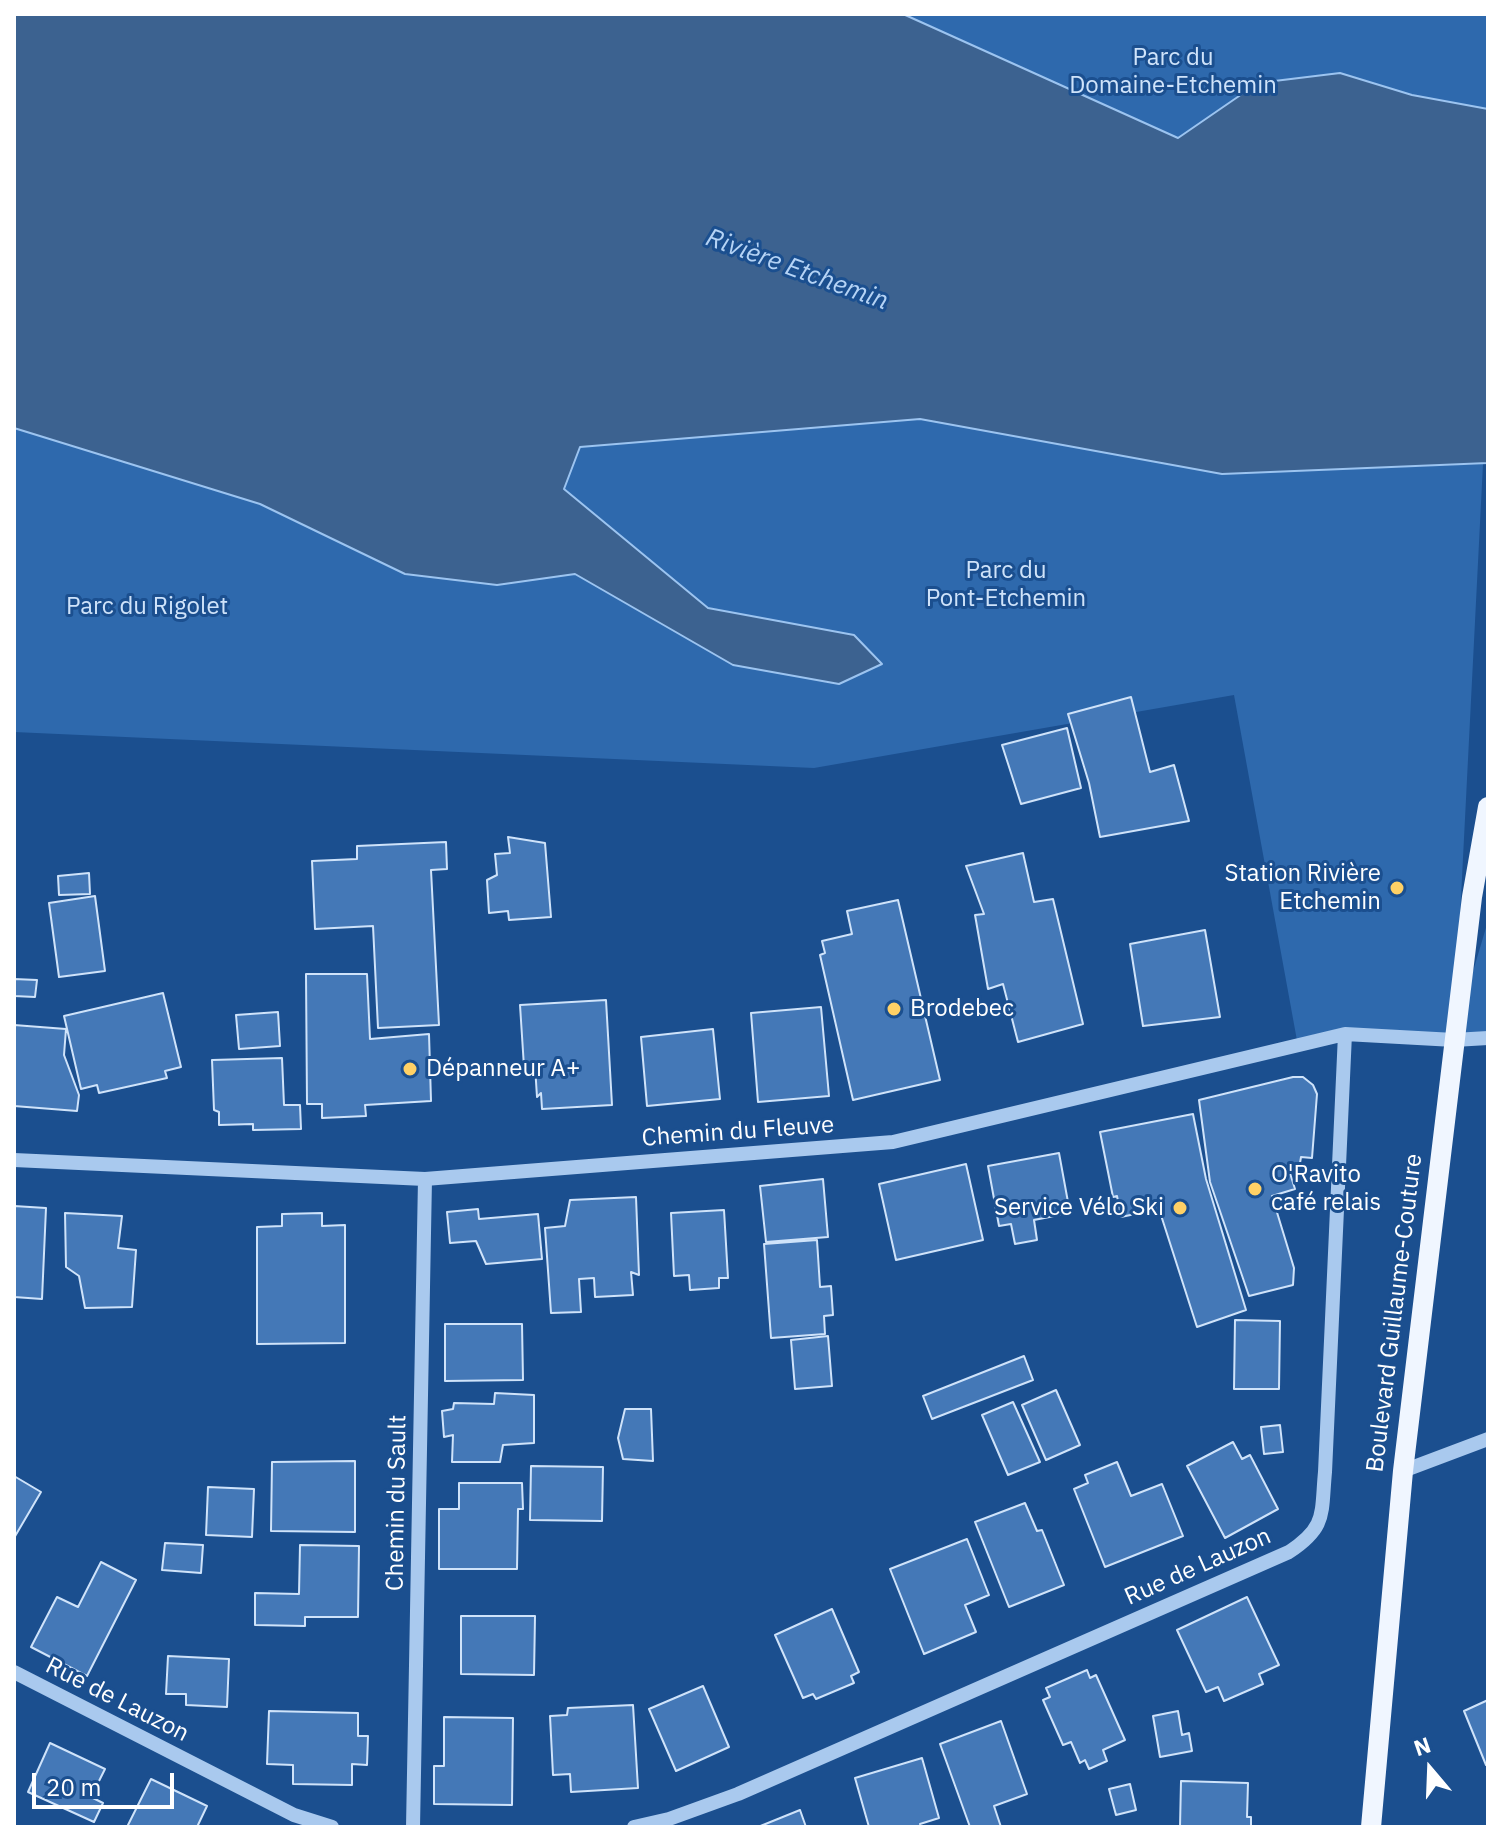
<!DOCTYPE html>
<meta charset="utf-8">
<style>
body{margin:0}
#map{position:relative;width:1502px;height:1841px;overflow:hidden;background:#1b4f8f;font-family:"IBM Plex Sans",sans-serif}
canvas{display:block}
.frame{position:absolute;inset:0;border:16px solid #fff;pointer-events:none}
.north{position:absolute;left:1390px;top:1729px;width:80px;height:80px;-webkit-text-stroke:6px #1b4f8f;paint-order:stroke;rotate:341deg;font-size:22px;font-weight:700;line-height:32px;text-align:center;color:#fff}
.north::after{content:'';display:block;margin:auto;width:28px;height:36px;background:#fff;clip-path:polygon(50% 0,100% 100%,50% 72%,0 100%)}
.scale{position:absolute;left:32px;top:1773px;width:142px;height:36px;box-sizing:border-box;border:4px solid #fff;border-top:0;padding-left:10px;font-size:24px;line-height:28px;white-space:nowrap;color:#fff;-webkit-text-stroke:6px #1b4f8f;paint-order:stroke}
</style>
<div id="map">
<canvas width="1502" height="1841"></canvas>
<div class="frame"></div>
<div class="north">N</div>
<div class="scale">20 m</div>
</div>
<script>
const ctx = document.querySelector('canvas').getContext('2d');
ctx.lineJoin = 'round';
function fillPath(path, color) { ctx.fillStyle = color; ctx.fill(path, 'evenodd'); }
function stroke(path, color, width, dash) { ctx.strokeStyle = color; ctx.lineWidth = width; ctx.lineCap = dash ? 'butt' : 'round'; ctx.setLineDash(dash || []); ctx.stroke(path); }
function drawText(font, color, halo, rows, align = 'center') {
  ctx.font = font + ' "IBM Plex Sans",sans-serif'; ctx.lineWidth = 6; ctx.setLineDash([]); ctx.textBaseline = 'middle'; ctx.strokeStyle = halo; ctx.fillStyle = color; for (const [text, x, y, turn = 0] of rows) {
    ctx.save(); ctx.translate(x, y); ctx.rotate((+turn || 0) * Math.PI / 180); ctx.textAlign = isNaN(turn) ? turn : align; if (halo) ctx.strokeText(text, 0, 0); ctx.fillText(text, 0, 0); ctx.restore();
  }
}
const green = new Path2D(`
 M 903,14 L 1488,14 L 1488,109 L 1178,138 Z
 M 920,419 L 1222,474 L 1483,464 L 1454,1035 L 1488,921 L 1488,1038 L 1345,1034 L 1298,1046 L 1234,695 L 814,768 L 14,732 L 14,428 L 260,504 L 405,574 L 497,585 L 575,574 L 733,665 L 838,684 L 881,664 L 854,635 L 708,608 L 564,489 L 580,447 Z`);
const water = new Path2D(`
 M 14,14 L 903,14 L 1178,138 L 1258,83 L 1340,73 L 1412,95 L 1488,109 L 1488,463 L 1222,474 L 920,419 L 580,447 L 564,489 L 708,608 L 854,635 L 882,664 L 839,684 L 733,665 L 575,574 L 497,585 L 405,574 L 260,504 L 14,428 Z`);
const building = new Path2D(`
 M 1131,697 L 1150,772 L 1174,765 L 1189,821 L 1100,837 L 1089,783 L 1068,714 Z
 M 1067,728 L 1081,788 L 1021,804 L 1002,745 Z
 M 508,837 L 545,843 L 551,917 L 509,920 L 508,911 L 489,913 L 487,880 L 497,875 L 495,854 L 510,853 Z
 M 446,842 L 447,869 L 431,870 L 439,1025 L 378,1028 L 373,926 L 315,929 L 312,861 L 357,859 L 357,846 Z
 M 1023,853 L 1034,902 L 1053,899 L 1083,1024 L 1018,1042 L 1003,984 L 988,989 L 975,915 L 984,914 L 966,866 Z
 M 89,873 L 90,894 L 59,895 L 58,876 Z
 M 95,896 L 105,971 L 59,977 L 49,903 Z
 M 898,900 L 940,1080 L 853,1100 L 820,955 L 825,953 L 822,941 L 852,934 L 847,911 Z
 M 1205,930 L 1220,1017 L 1143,1026 L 1130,944 Z
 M 306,974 L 367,974 L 370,1039 L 429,1034 L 431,1101 L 365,1105 L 366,1116 L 322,1118 L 322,1104 L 307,1104 Z
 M 14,979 L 37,980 L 35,997 L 14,996 Z
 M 163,993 L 181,1067 L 165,1071 L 167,1078 L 99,1093 L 97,1085 L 81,1089 L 64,1016 Z
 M 606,1000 L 612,1105 L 542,1109 L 541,1093 L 537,1097 L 535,1066 L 524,1067 L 520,1005 Z
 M 821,1007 L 829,1096 L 758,1102 L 751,1013 Z
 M 278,1012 L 280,1046 L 239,1049 L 236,1015 Z
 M 14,1025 L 66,1029 L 64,1055 L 79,1095 L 77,1111 L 14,1106 Z
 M 713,1029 L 720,1099 L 647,1106 L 641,1037 Z
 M 282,1058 L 284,1105 L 300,1105 L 301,1129 L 253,1130 L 253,1124 L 219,1125 L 219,1112 L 214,1110 L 212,1060 Z
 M 1293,1077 L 1303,1077 L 1313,1085 L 1317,1094 L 1312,1158 L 1301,1157 L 1300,1163 L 1288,1167 L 1295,1189 L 1272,1196 L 1294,1268 L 1293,1285 L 1249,1296 L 1210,1182 L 1199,1100 Z
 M 1193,1114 L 1206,1179 L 1246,1310 L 1197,1327 L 1159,1209 L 1121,1217 L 1117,1196 L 1113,1197 L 1100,1132 Z
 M 1059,1153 L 1070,1213 L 1034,1220 L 1037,1240 L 1015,1244 L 1011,1224 L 999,1226 L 988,1166 Z
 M 966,1164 L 983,1240 L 896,1260 L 879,1184 Z
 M 823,1179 L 828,1237 L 766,1242 L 760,1186 Z
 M 636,1197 L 639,1275 L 631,1272 L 633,1295 L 595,1297 L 594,1278 L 579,1279 L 581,1312 L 551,1313 L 545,1228 L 565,1226 L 570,1200 Z
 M 14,1206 L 46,1208 L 42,1299 L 14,1297 Z
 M 478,1209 L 479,1219 L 538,1214 L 542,1259 L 486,1264 L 476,1241 L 450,1243 L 447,1212 Z
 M 724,1210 L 728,1278 L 719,1278 L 719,1288 L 690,1290 L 689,1275 L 674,1276 L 671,1213 Z
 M 65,1213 L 122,1216 L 118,1248 L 136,1250 L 132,1307 L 85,1308 L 79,1276 L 66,1267 Z
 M 322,1213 L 322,1226 L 345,1225 L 345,1343 L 257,1344 L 257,1227 L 282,1226 L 282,1214 Z
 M 817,1240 L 820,1287 L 831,1286 L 833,1315 L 824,1316 L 825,1334 L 771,1338 L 764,1244 Z
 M 1235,1320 L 1280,1321 L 1279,1389 L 1234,1389 Z
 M 445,1324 L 522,1324 L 523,1380 L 445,1381 Z
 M 828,1336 L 832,1386 L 795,1389 L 791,1340 Z
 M 1024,1356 L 1033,1380 L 932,1419 L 923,1396 Z
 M 1056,1390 L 1080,1445 L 1046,1460 L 1022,1405 Z
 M 495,1393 L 534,1395 L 534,1443 L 503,1445 L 500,1462 L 452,1462 L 453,1435 L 444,1437 L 442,1411 L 453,1409 L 454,1403 L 494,1404 Z
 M 1013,1402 L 1040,1462 L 1008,1475 L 982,1415 Z
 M 625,1409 L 651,1409 L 653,1461 L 623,1459 L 618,1438 Z
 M 1280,1425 L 1283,1452 L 1264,1454 L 1261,1427 Z
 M 1233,1442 L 1242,1459 L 1250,1455 L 1278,1509 L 1225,1538 L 1187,1466 Z
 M 355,1461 L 355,1532 L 271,1531 L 272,1462 Z
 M 1117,1462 L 1131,1496 L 1162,1484 L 1183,1536 L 1105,1567 L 1074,1489 L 1088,1483 L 1085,1475 Z
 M 531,1466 L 603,1467 L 602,1521 L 530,1520 Z
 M 14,1476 L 41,1492 L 14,1538 Z
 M 459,1483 L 522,1483 L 523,1509 L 518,1509 L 517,1569 L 439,1569 L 439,1509 L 459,1509 Z
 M 208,1487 L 254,1489 L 252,1537 L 206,1535 Z
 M 1025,1503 L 1037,1531 L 1042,1530 L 1064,1585 L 1009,1607 L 975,1522 Z
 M 967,1539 L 989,1595 L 965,1605 L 976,1632 L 924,1654 L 890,1569 Z
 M 165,1543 L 203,1545 L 201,1573 L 162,1570 Z
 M 300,1545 L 359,1546 L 358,1617 L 305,1617 L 305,1626 L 255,1625 L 255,1593 L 299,1594 Z
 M 101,1562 L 136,1580 L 87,1676 L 31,1647 L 57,1597 L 78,1607 Z
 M 1247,1597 L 1279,1665 L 1259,1674 L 1263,1684 L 1224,1701 L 1218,1687 L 1206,1692 L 1177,1630 Z
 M 832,1609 L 859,1672 L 851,1676 L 854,1683 L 816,1699 L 813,1694 L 803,1698 L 775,1635 Z
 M 461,1616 L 535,1616 L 534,1675 L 461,1674 Z
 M 168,1656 L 229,1659 L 227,1707 L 186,1705 L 186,1694 L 166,1694 Z
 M 1087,1670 L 1090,1678 L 1096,1675 L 1125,1740 L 1103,1750 L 1107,1761 L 1089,1769 L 1085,1760 L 1080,1763 L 1071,1742 L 1063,1745 L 1043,1700 L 1050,1697 L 1046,1688 Z
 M 703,1686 L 729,1747 L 676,1771 L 649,1709 Z
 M 1488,1700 L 1488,1764 L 1486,1765 L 1464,1711 Z
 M 633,1705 L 638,1788 L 571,1792 L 570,1774 L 553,1775 L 550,1716 L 567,1715 L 568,1708 Z
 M 269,1711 L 358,1713 L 358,1736 L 368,1736 L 367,1765 L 352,1764 L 352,1785 L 293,1784 L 293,1765 L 267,1764 Z
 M 1178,1711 L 1182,1735 L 1189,1733 L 1192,1751 L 1160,1757 L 1153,1716 Z
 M 444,1717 L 513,1718 L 512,1805 L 434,1804 L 434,1766 L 444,1766 Z
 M 1001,1721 L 1027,1794 L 994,1806 L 1001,1827 L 970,1827 L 940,1744 Z
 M 50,1743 L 105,1769 L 91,1797 L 103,1803 L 94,1822 L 28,1792 Z
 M 922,1758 L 939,1818 L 920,1824 L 921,1827 L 869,1827 L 855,1778 Z
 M 151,1779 L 207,1806 L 197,1827 L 127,1827 Z
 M 1181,1781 L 1248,1783 L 1247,1817 L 1251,1817 L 1251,1827 L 1180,1827 Z
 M 1130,1784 L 1136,1810 L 1116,1815 L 1109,1789 Z
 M 800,1810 L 806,1827 L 758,1827 Z`);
const minor = new Path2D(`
 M 14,1160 L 425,1179 L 893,1142 L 1345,1034 L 1454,1040 L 1488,1038
 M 1403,1471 L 1488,1439
 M 14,1672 L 294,1815 L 332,1827
 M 413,1827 L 425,1179
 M 634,1827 L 669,1819 L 738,1794 L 1289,1552 C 1327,1527 1321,1514 1325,1472 L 1345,1034`);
const major = new Path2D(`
 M 1371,1827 L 1403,1471 L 1472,897 L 1488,807`);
const markers = [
 [1397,888,8,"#ffd166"],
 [894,1009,8,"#ffd166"],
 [410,1069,8,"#ffd166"],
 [1255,1189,8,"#ffd166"],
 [1180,1208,8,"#ffd166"]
];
const parkNames = [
 ["Parc du",1173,58],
 ["Domaine-Etchemin",1173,86],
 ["Parc du",1006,571],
 ["Pont-Etchemin",1006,599],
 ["Parc du Rigolet",147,607]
];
const poiNames = [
 ["Station Rivière",1381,874,"right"],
 ["Etchemin",1381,902,"right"],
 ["Brodebec",910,1009],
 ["Dépanneur A+",426,1069],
 ["O'Ravito",1271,1175],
 ["café relais",1271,1203],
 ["Service Vélo Ski",1164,1208,"right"]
];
const streetNames = [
 ["Chemin du Fleuve",738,1132,-4],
 ["Boulevard Guillaume-Couture",1395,1313,-83],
 ["Chemin du Sault",397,1503,-89],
 ["Rue de Lauzon",1198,1567,-24],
 ["Rue de Lauzon",117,1700,27]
];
const waterNames = [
 ["Rivière Etchemin",797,270,20]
];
fillPath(green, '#2e69ad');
fillPath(water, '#3c6290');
stroke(water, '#9cc4f0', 2);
fillPath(building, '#4478b7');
stroke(building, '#cfe3fa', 2);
stroke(minor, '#a9c9ee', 14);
stroke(major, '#f0f6ff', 20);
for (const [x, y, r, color] of markers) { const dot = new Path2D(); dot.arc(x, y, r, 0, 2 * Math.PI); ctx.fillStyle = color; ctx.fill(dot); stroke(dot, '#1b4f8f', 3); }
drawText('24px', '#cfe3fa', '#1b4f8f', parkNames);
drawText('24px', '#fff', '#1b4f8f', poiNames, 'left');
drawText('24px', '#fff', '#1b4f8f', streetNames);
drawText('italic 26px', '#b5d3f5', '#1b4f8f', waterNames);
</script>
